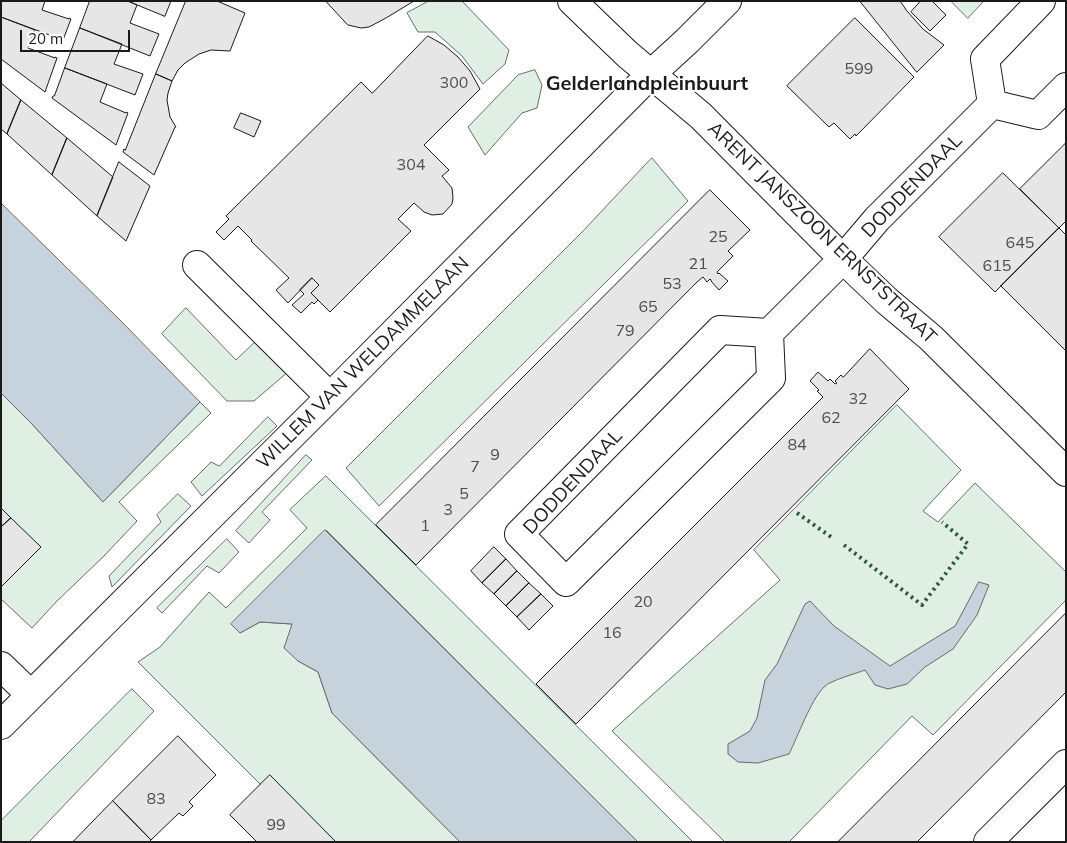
<!DOCTYPE html>
<style>
body{margin:0}
#map{position:relative;width:1067px;height:843px;overflow:hidden;background:#fff;font-family:Mulish,sans-serif}
canvas{display:block}
.frame{position:absolute;inset:0;border:2px solid #1a1a1a;pointer-events:none}
.scale{position:absolute;left:20px;top:30px;width:110px;height:22px;box-sizing:border-box;border:2px solid #1a1a1a;border-top:0;padding-left:6px;font-size:15px;line-height:18px;white-space:nowrap;color:#1a1a1a;-webkit-text-stroke:4px #fff;paint-order:stroke}
</style>
<div id="map">
<canvas width="1067" height="843"></canvas>
<div class="frame"></div>
<div class="scale">20 m</div>
</div>
<script>
const ctx = document.querySelector('canvas').getContext('2d');
ctx.lineJoin = 'round';
function fillPath(path, color) { ctx.fillStyle = color; ctx.fill(path, 'evenodd'); }
function stroke(path, color, width, dash) { ctx.strokeStyle = color; ctx.lineWidth = width; ctx.lineCap = dash ? 'butt' : 'round'; ctx.setLineDash(dash || []); ctx.stroke(path); }
function drawText(font, color, halo, rows, align = 'center') {
  ctx.font = font + ' Mulish,sans-serif'; ctx.lineWidth = 4; ctx.setLineDash([]); ctx.textBaseline = 'middle'; ctx.strokeStyle = halo; ctx.fillStyle = color; for (const [text, x, y, turn = 0] of rows) {
    ctx.save(); ctx.translate(x, y); ctx.rotate((+turn || 0) * Math.PI / 180); ctx.textAlign = isNaN(turn) ? turn : align; if (halo) ctx.strokeText(text, 0, 0); ctx.fillText(text, 0, 0); ctx.restore();
  }
}
const green = new Path2D(`
 M 429,1 L 462,1 L 509,50 L 505,64 L 483,84 L 462,56 L 435,32 L 418,32 L 407,13 Z
 M 951,1 L 984,1 L 968,18 Z
 M 535,70 L 542,85 L 537,108 L 522,113 L 485,155 L 468,127 L 518,75 Z
 M 652,158 L 688,201 L 379,506 L 346,468 L 584,230 Z
 M 186,308 L 236,360 L 259,338 L 289,371 L 254,401 L 227,401 L 162,334 Z
 M 1,393 L 32,424 L 103,502 L 200,402 L 211,413 L 119,502 L 137,521 L 104,556 L 56,602 L 32,628 L 1,599 Z
 M 897,405 L 961,470 L 923,511 L 938,522 L 975,483 L 1066,572 L 1066,600 L 933,735 L 912,716 L 789,842 L 725,842 L 612,731 L 780,580 L 754,550 Z
 M 268,417 L 277,426 L 202,496 L 191,482 L 211,462 L 219,466 Z
 M 306,455 L 312,460 L 262,512 L 270,520 L 249,543 L 236,531 Z
 M 326,476 L 693,842 L 638,842 L 326,530 L 240,633 L 260,622 L 293,624 L 298,661 L 318,672 L 332,713 L 460,842 L 318,842 L 138,662 L 160,647 L 209,592 L 226,608 L 307,528 L 290,510 Z
 M 178,494 L 191,506 L 112,587 L 109,576 L 161,522 L 157,515 Z
 M 227,539 L 239,552 L 219,573 L 207,566 L 162,613 L 157,608 Z
 M 132,689 L 154,711 L 29,842 L 1,842 L 1,821 Z`);
const water = new Path2D(`
 M 1,203 L 121,321 L 200,402 L 103,502 L 32,424 L 1,393 Z
 M 325,530 L 638,842 L 460,842 L 332,713 L 318,672 L 298,661 L 284,648 L 292,624 L 260,622 L 240,633 L 231,624 Z
 M 979,582 L 989,585 L 977,615 L 953,649 L 925,667 L 907,684 L 888,689 L 875,685 L 865,670 C 855,674 831,680 824,687 C 811,700 798,736 789,754 L 758,763 L 738,762 L 728,754 L 728,744 L 750,731 L 757,718 L 765,680 L 777,664 L 805,604 L 810,601 L 834,626 L 890,666 L 955,626 Z`);
const building = new Path2D(`
 M 1,1 L 45,1 L 42,10 L 69,19 L 69,18 L 71,19 L 63,40 L 1,17 Z
 M 90,1 L 128,1 L 137,5 L 130,23 L 159,34 L 150,56 L 80,28 Z
 M 128,1 L 171,1 L 165,16 Z
 M 186,1 L 217,1 L 245,13 L 230,51 L 211,50 L 199,54 L 185,63 L 178,70 L 172,81 L 156,74 Z
 M 326,1 L 414,1 L 386,18 L 369,27 L 361,28 L 348,25 Z
 M 860,1 L 900,1 L 907,11 L 923,29 L 944,45 L 917,72 Z
 M 921,1 L 932,1 L 946,15 L 930,31 L 911,12 Z
 M 1,17 L 35,30 L 28,48 L 55,58 L 55,57 L 57,58 L 45,92 L 1,59 Z
 M 855,18 L 914,77 L 856,136 L 855,134 L 850,139 L 834,123 L 829,127 L 787,86 Z
 M 80,28 L 122,44 L 114,64 L 143,74 L 135,95 L 65,68 Z
 M 428,36 L 444,45 L 458,57 L 470,71 L 480,89 L 424,145 L 449,170 L 442,176 L 452,188 L 453,198 L 452,204 L 443,214 L 432,215 L 424,212 L 414,203 L 398,219 L 411,231 L 330,312 L 311,293 L 319,285 L 312,278 L 288,303 L 276,290 L 289,278 L 251,241 L 252,240 L 238,226 L 224,240 L 216,232 L 229,219 L 226,216 L 361,82 L 372,93 Z
 M 65,68 L 107,84 L 100,102 L 126,113 L 126,112 L 128,113 L 116,145 L 52,98 L 53,96 L 54,96 Z
 M 156,74 L 172,81 L 168,93 L 167,100 L 170,117 L 176,127 L 175,127 L 154,175 L 123,152 L 124,149 L 125,150 Z
 M 1,83 L 21,100 L 7,134 L 1,129 Z
 M 21,100 L 67,138 L 52,175 L 7,134 Z
 M 241,113 L 261,121 L 254,137 L 234,128 Z
 M 67,138 L 113,177 L 97,216 L 52,175 Z
 M 1066,143 L 1066,221 L 1059,228 L 1020,189 Z
 M 119,162 L 150,186 L 126,241 L 97,216 Z
 M 1003,173 L 1059,228 L 995,292 L 939,237 Z
 M 710,190 L 750,230 L 728,251 L 733,256 L 717,272 L 718,274 L 719,273 L 728,281 L 719,290 L 711,281 L 711,280 L 710,279 L 707,282 L 703,277 L 697,282 L 416,565 L 376,525 Z
 M 1059,228 L 1066,235 L 1066,351 L 1001,286 Z
 M 312,278 L 319,285 L 311,293 L 318,300 L 314,304 L 312,302 L 301,313 L 292,305 L 304,294 L 300,290 Z
 M 870,349 L 909,389 L 576,724 L 536,684 L 823,397 L 817,391 L 819,390 L 810,381 L 818,372 L 828,381 L 830,379 L 835,384 L 837,383 L 835,381 L 841,375 L 843,377 Z
 M 1,508 L 11,518 L 1,527 Z
 M 11,518 L 41,547 L 1,587 L 1,527 Z
 M 494,547 L 506,559 L 482,583 L 471,571 Z
 M 506,559 L 517,571 L 494,594 L 482,583 Z
 M 517,571 L 529,583 L 506,606 L 494,594 Z
 M 529,583 L 541,594 L 517,617 L 506,606 Z
 M 541,594 L 553,606 L 529,630 L 517,617 Z
 M 1066,613 L 1066,692 L 917,842 L 838,842 Z
 M 178,736 L 216,775 L 189,802 L 193,806 L 183,816 L 179,813 L 151,840 L 113,801 Z
 M 270,775 L 335,841 L 334,842 L 257,842 L 230,815 Z
 M 113,801 L 151,840 L 149,842 L 73,842 Z`);
const minor = new Path2D(`
 M 572,1 L 627,54 L 701,116 L 843,259 L 887,301 L 931,338 L 1066,472
 M 992,104 L 985,59 L 1041,1
 M 992,104 L 1038,115 L 1066,87
 M 197,265 L 330,397
 M 769,333 L 720,330 L 519,534 L 566,582 L 771,378 L 769,333 L 843,259 L 877,219 L 992,104
 M 1,666 L 31,695
 M 1,725 L 330,397 L 651,74 L 687,41 L 727,1
 M 988,842 L 1066,764`);
const hedge = new Path2D(`
 M 797,513 L 831,537
 M 844,545 L 922,605 L 968,544 L 942,522`);
const numberNames = [
 ["599",859,69],
 ["300",454,83],
 ["304",411,165],
 ["25",718,237],
 ["645",1020,243],
 ["21",698,264],
 ["615",997,266],
 ["53",672,284],
 ["65",648,307],
 ["79",625,331],
 ["32",858,399],
 ["62",831,418],
 ["84",797,445],
 ["9",495,455],
 ["7",475,467],
 ["5",464,494],
 ["3",448,510],
 ["1",425,526],
 ["20",643,602],
 ["16",612,633],
 ["83",156,799],
 ["99",276,825]
];
const streetNames = [
 ["DODDENDAAL",912,186,-46],
 ["ARENT JANSZOON ERNSTSTRAAT",822,233,44],
 ["WILLEM VAN WELDAMMELAAN",363,363,-45],
 ["DODDENDAAL",573,482,-47]
];
const neighbourhoodNames = [
 ["Gelderlandpleinbuurt",647,84]
];
fillPath(green, '#e0efe3');
stroke(green, '#6a6a6a', 1);
fillPath(water, '#c6d2dc');
stroke(water, '#6a6a6a', 1);
fillPath(building, '#e6e6e6');
stroke(building, '#1a1a1a', 1);
stroke(minor, '#1a1a1a', 30);
stroke(minor, '#fff', 28);
stroke(hedge, '#2b5a34', 4, [2.5, 4]);
drawText('16px', '#4d4d4d', null, numberNames);
drawText('19px', '#1a1a1a', '#fff', streetNames);
drawText('bold 20px', '#1a1a1a', '#fff', neighbourhoodNames);
</script>
